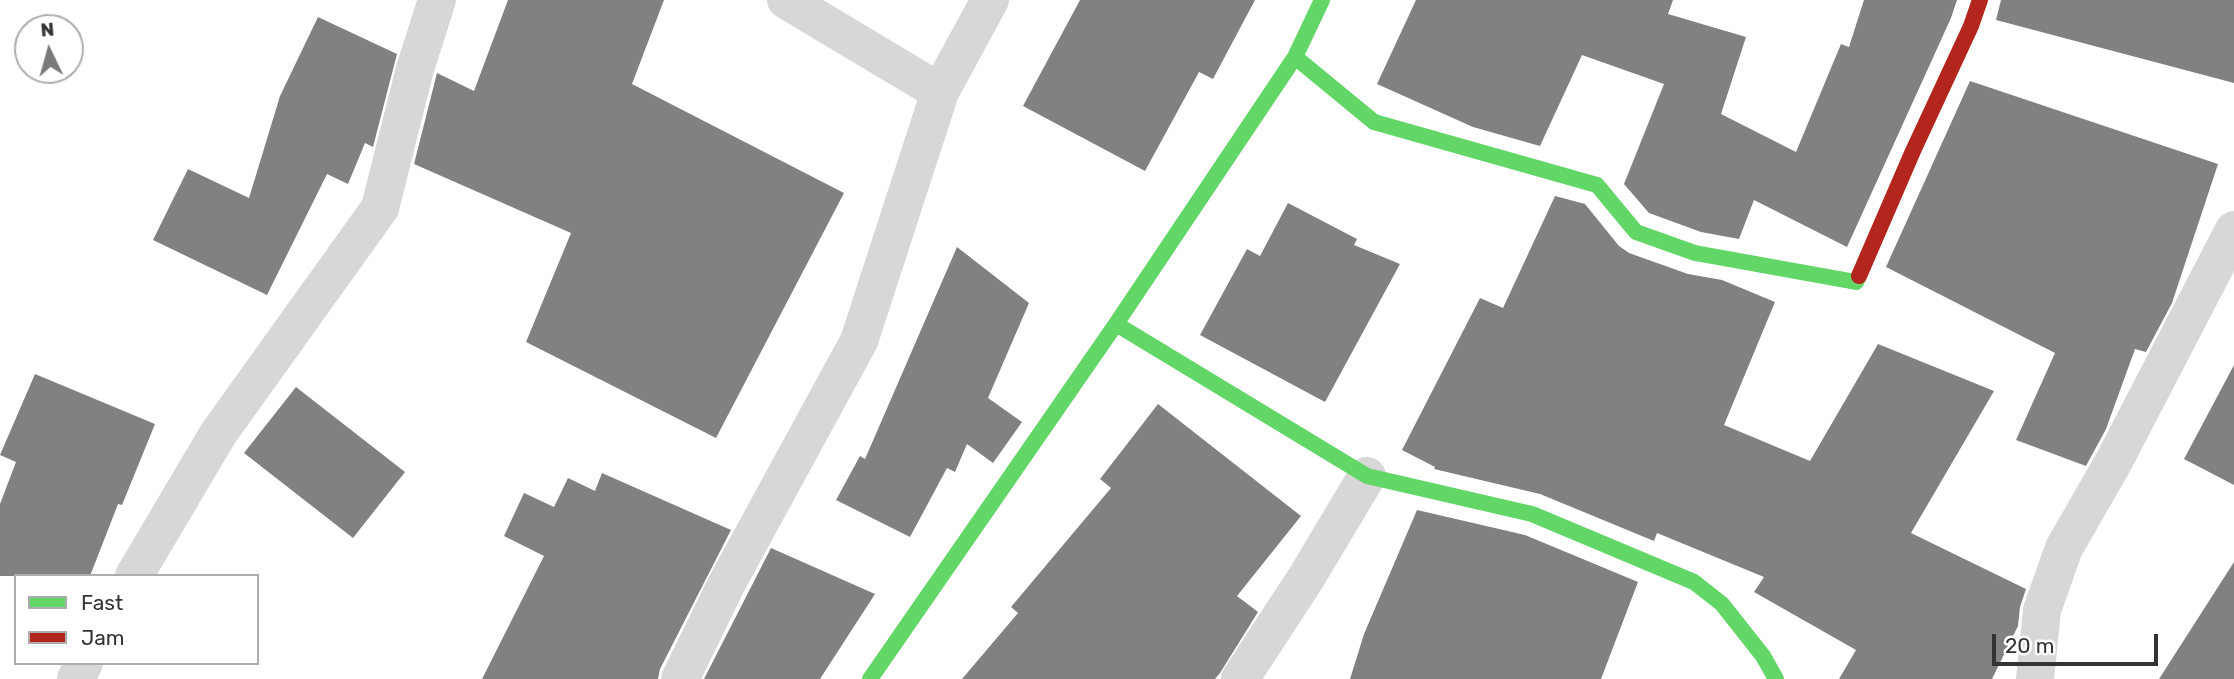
<!DOCTYPE html>
<style>
body{margin:0}
#map{position:relative;width:2234px;height:679px;overflow:hidden;background:#fff;font-family:Rubik,sans-serif}
canvas{display:block}
.legend{position:absolute;left:14px;top:574px;width:245px;height:91px;box-sizing:border-box;background:#fff;border:2px solid #adadad;margin:0;padding:9px 12px;list-style:none;font-size:21px;color:#333}
.legend li{display:flex;align-items:center;gap:14px;height:35px}
.legend b{width:35px;border:2px solid #adadad}
.north{position:absolute;left:14px;top:14px;width:70px;height:70px;box-sizing:border-box;background:#fff;border:2px solid #adadad;border-radius:50%;rotate:355deg;font-size:19px;font-weight:700;line-height:28px;text-align:center;color:#333}
.north::after{content:'';display:block;margin:auto;width:24px;height:32px;background:#7a7a7a;clip-path:polygon(50% 0,100% 100%,50% 72%,0 100%)}
.scale{position:absolute;left:1992px;top:634px;width:166px;height:32px;box-sizing:border-box;border:4px solid #333;border-top:0;padding-left:9px;font-size:21px;line-height:24px;white-space:nowrap;color:#333;-webkit-text-stroke:5px #fff;paint-order:stroke}
</style>
<div id="map">
<canvas width="2234" height="679"></canvas>
<ul class="legend">
<li><b style="height:9px;background:#63d668"></b>Fast</li>
<li><b style="height:9px;background:#b3261e"></b>Jam</li>
</ul>
<div class="north">N</div>
<div class="scale">20 m</div>
</div>
<script>
const ctx = document.querySelector('canvas').getContext('2d');
ctx.lineJoin = 'round';
function fillPath(path, color) { ctx.fillStyle = color; ctx.fill(path, 'evenodd'); }
function stroke(path, color, width, dash) { ctx.strokeStyle = color; ctx.lineWidth = width; ctx.lineCap = dash ? 'butt' : 'round'; ctx.setLineDash(dash || []); ctx.stroke(path); }
const building = new Path2D(`
 M 508,0 L 664,0 L 632,84 L 844,193 L 716,438 L 526,342 L 571,233 L 414,164 L 437,73 L 474,91 Z
 M 1080,0 L 1255,0 L 1213,79 L 1199,72 L 1145,171 L 1023,106 Z
 M 1416,0 L 1673,0 L 1668,14 L 1746,37 L 1721,114 L 1796,152 L 1841,44 L 1849,47 L 1864,0 L 1957,0 L 1951,18 L 1847,247 L 1754,200 L 1739,239 L 1701,232 L 1649,213 L 1624,184 L 1664,84 L 1582,55 L 1540,146 L 1473,127 L 1377,84 Z
 M 2001,0 L 2234,0 L 2234,83 L 1996,20 Z
 M 318,17 L 397,54 L 373,147 L 365,143 L 348,184 L 327,174 L 267,295 L 153,240 L 188,169 L 249,198 L 280,96 Z
 M 1970,81 L 2218,164 L 2172,303 L 2146,352 L 2135,349 L 2106,429 L 2086,466 L 2016,440 L 2055,353 L 1886,267 Z
 M 1555,196 L 1585,204 L 1619,246 L 1629,253 L 1688,274 L 1722,280 L 1775,302 L 1724,425 L 1810,461 L 1878,344 L 1994,391 L 1911,533 L 2026,589 L 2020,607 L 2018,626 L 1992,679 L 1839,679 L 1856,650 L 1754,592 L 1764,577 L 1657,533 L 1654,541 L 1540,494 L 1434,469 L 1435,467 L 1402,450 L 1480,298 L 1503,308 Z
 M 1288,203 L 1357,239 L 1354,245 L 1400,264 L 1325,402 L 1200,335 L 1247,249 L 1260,256 Z
 M 957,247 L 1029,303 L 988,398 L 1022,422 L 993,463 L 967,444 L 955,472 L 947,468 L 910,537 L 836,500 L 860,456 L 865,459 Z
 M 2234,365 L 2234,485 L 2184,459 Z
 M 35,374 L 155,424 L 122,505 L 118,504 L 90,576 L 0,576 L 0,504 L 16,462 L 0,455 Z
 M 296,387 L 405,472 L 353,538 L 244,453 Z
 M 1158,404 L 1301,516 L 1237,596 L 1258,612 L 1220,673 L 1215,679 L 962,679 L 1018,613 L 1011,607 L 1111,488 L 1100,479 Z
 M 602,473 L 731,530 L 660,669 L 658,679 L 482,679 L 544,556 L 504,536 L 524,493 L 554,507 L 568,478 L 595,491 Z
 M 1417,510 L 1525,535 L 1638,582 L 1601,679 L 1350,679 L 1364,634 Z
 M 771,548 L 875,594 L 820,679 L 704,679 Z
 M 2234,562 L 2234,679 L 2159,679 Z`);
const street = new Path2D(`
 M 786,0 L 940,92
 M 134,576 L 218,434 L 380,208 L 415,69 L 437,0
 M 76,679 L 84,663
 M 680,679 L 727,583 L 859,341 L 940,92 L 990,0
 M 1240,679 L 1306,578 L 1367,476
 M 2035,679 L 2042,610 L 2064,548 L 2114,461 L 2234,230`);
const fast = new Path2D(`
 M 1295,57 L 1374,122 L 1597,185 L 1636,232 L 1695,253 L 1856,282 L 1859,276
 M 1116,324 L 1367,476 L 1532,514 L 1694,582 L 1722,604 L 1763,656 L 1776,679
 M 870,679 L 1116,324 L 1295,57 L 1322,0`);
const jam = new Path2D(`
 M 1859,276 L 1913,151 L 1971,26 L 1980,0`);
fillPath(building, '#818181');
stroke(street, '#d7d7d7', 38);
stroke(fast, '#63d668', 16);
stroke(jam, '#b3261e', 16);
</script>
